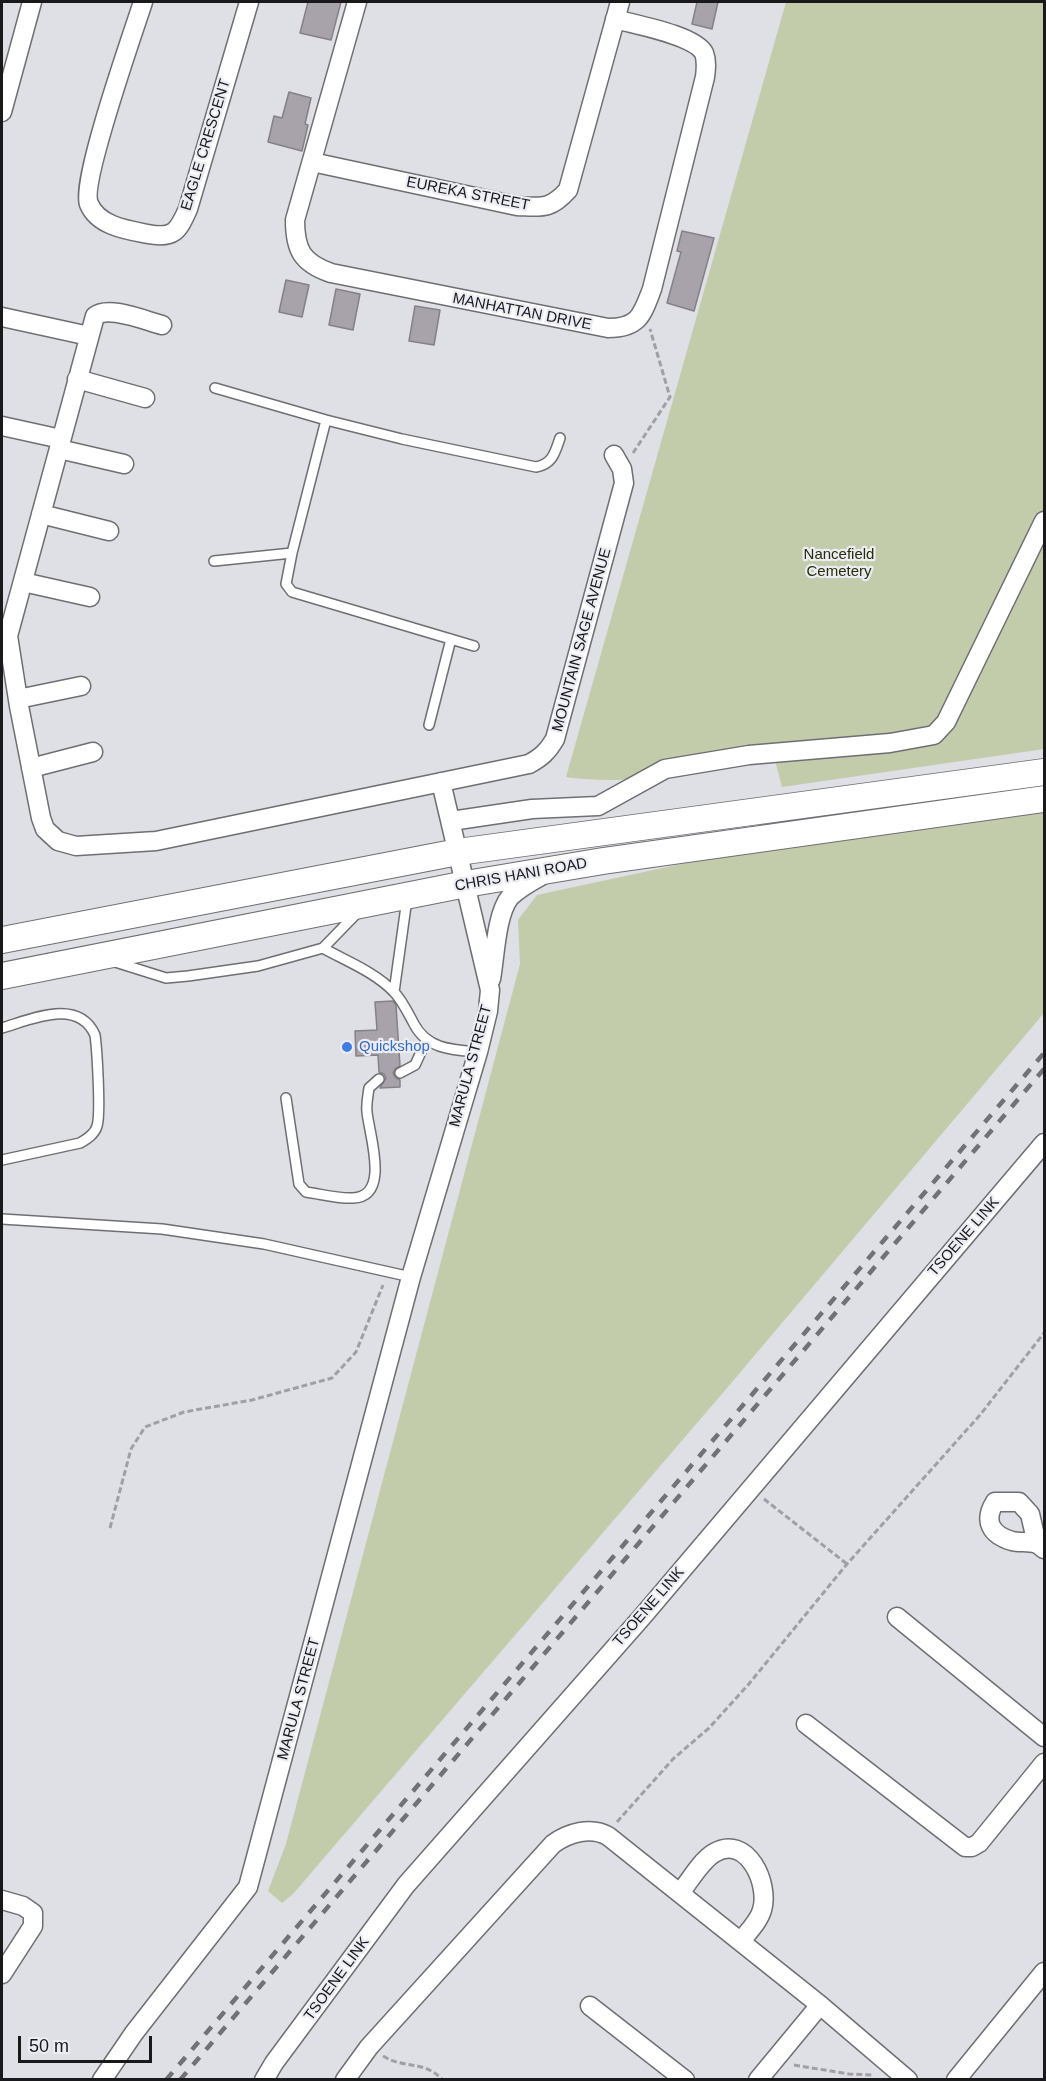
<!DOCTYPE html>
<style>
body{margin:0}
#map{position:relative;width:1046px;height:2081px;overflow:hidden;background:#dfdfe6;font-family:Arial,sans-serif}
canvas{display:block}
.frame{position:absolute;inset:0;border:3px solid #19191c;pointer-events:none}
.scale{position:absolute;left:18px;top:2036px;width:134px;height:27px;box-sizing:border-box;border:3px solid #19191c;border-top:0;padding-left:8px;font-size:18px;line-height:21px;white-space:nowrap;color:#19191c;-webkit-text-stroke:4px #ececf4;paint-order:stroke}
</style>
<div id="map">
<canvas width="1046" height="2081"></canvas>
<div class="frame"></div>
<div class="scale">50 m</div>
</div>
<script>
const ctx = document.querySelector('canvas').getContext('2d');
ctx.lineJoin = 'round';
function fillPath(path, color) { ctx.fillStyle = color; ctx.fill(path, 'evenodd'); }
function stroke(path, color, width, dash) { ctx.strokeStyle = color; ctx.lineWidth = width; ctx.lineCap = dash ? 'butt' : 'round'; ctx.setLineDash(dash || []); ctx.stroke(path); }
function drawText(font, color, halo, rows, align = 'center') {
  ctx.font = font + ' Arial,sans-serif'; ctx.lineWidth = 4.5; ctx.setLineDash([]); ctx.textBaseline = 'middle'; ctx.strokeStyle = halo; ctx.fillStyle = color; for (const [text, x, y, turn = 0] of rows) {
    ctx.save(); ctx.translate(x, y); ctx.rotate((+turn || 0) * Math.PI / 180); ctx.textAlign = isNaN(turn) ? turn : align; if (halo) ctx.strokeText(text, 0, 0); ctx.fillText(text, 0, 0); ctx.restore();
  }
}
const green = new Path2D(`
 M 786,2 L 1044,2 L 1044,749 L 782,787 L 775,760 C 706,770 635,787 566,777 Z
 M 1044,811 L 1044,1013 L 727,1388 L 293,1894 L 282,1903 L 268,1891 L 286,1844 L 520,964 L 518,920 L 537,895 L 700,860 Z`);
const building = new Path2D(`
 M 308,2 L 341,2 L 331,40 L 300,33 Z
 M 697,2 L 718,2 L 712,29 L 692,24 Z
 M 289,92 L 311,98 L 305,124 L 308,125 L 302,151 L 268,142 L 274,116 L 282,118 Z
 M 682,231 L 714,238 L 694,311 L 667,303 L 681,252 L 677,251 Z
 M 286,280 L 309,285 L 302,317 L 279,312 Z
 M 336,289 L 360,294 L 353,330 L 329,325 Z
 M 415,306 L 440,310 L 434,345 L 409,341 Z
 M 393,1001 L 396,1005 L 400,1066 L 395,1069 L 393,1073 L 396,1078 L 400,1080 L 400,1087 L 380,1088 L 386,1078 L 384,1074 L 379,1072 L 378,1055 L 356,1056 L 355,1031 L 377,1030 L 375,1002 Z`);
const path = new Path2D(`
 M 633,453 L 670,397 L 650,329
 M 764,1499 L 847,1564
 M 110,1528 L 131,1449 L 145,1427 L 184,1412 L 252,1400 L 332,1378 L 356,1352 L 383,1285
 M 617,1822 L 673,1759 L 709,1728 L 748,1685 L 847,1564 L 980,1415 L 1044,1333
 M 383,2056 C 406,2070 422,2059 443,2080
 M 794,2065 L 849,2074 L 874,2075`);
const lane = new Path2D(`
 M 215,388 L 326,420
 M 292,553 L 286,584 L 292,592 L 474,646
 M 214,561 L 292,553 L 326,420 L 402,439 L 536,467 C 553,464 555,452 560,438
 M 429,725 L 451,639
 M 323,948 C 346,961 375,972 394,992 C 402,1000 408,1013 414,1024 C 427,1049 452,1050 478,1052
 M 112,961 L 166,978 L 188,976 L 258,966 L 323,948 L 359,911
 M 394,992 L 407,899
 M 2,1028 C 30,1020 78,997 95,1035 C 97,1050 101,1114 97,1126 C 95,1134 87,1139 80,1143 L 2,1160
 M 400,1073 L 415,1065 L 426,1041
 M 286,1098 L 299,1184 L 306,1192 C 321,1194 338,1199 353,1198 C 391,1197 369,1134 367,1112 C 366,1104 368,1096 369,1088 L 379,1079
 M 2,1219 L 162,1229 L 264,1244 L 411,1277`);
const street = new Path2D(`
 M 143,2 C 133,33 80,183 89,204 C 98,226 127,230 148,234 C 174,239 178,231 188,209 L 249,2
 M 357,2 L 295,220 C 295,250 302,263 331,273 L 608,328 C 639,328 642,315 652,289 L 705,77 C 706,69 707,61 704,53 C 694,35 636,25 615,19
 M 2,112 L 32,2
 M 312,162 L 517,206 C 542,207 550,210 568,190 L 620,2
 M 2,317 L 89,336
 M 162,325 C 146,321 109,305 95,316 L 8,636 L 19,706 L 41,818 L 45,829 L 58,841 L 76,846 L 156,841 L 529,764 C 542,757 548,751 555,739 L 624,483 L 622,469 L 614,455
 M 77,379 L 145,398
 M 2,426 L 61,439
 M 59,449 L 124,464
 M 41,514 L 109,531
 M 23,582 L 90,597
 M 18,699 L 81,686
 M 31,768 L 93,752
 M 451,821 L 532,809 L 598,806 L 665,769 L 749,755 L 890,743 L 934,735 L 946,722 L 1044,521
 M 491,979 C 495,957 496,914 510,897 C 519,888 530,882 541,876
 M 1037,1544 L 1030,1514 L 1019,1502 L 995,1502 C 983,1521 991,1535 1012,1541 C 1020,1543 1029,1541 1037,1544 C 1040,1545 1042,1548 1044,1549
 M 897,1617 L 1044,1737
 M 806,1724 L 965,1847 L 972,1847 L 979,1843 L 1044,1763
 M 681,1892 C 690,1880 701,1861 714,1853 C 747,1833 770,1884 762,1910 C 759,1921 748,1932 741,1941
 M 2,1900 L 23,1906 L 33,1913 L 33,1926 L 2,1974
 M 590,2006 L 685,2080
 M 102,2080 L 134,2033 L 248,1887 L 411,1277 L 478,1052 L 488,1011 L 490,990 L 441,782
 M 264,2080 L 274,2063 L 406,1885 L 642,1617 L 1044,1143
 M 345,2080 L 369,2047 L 553,1844 C 568,1833 591,1826 608,1836 L 820,2005 L 908,2080
 M 758,2080 L 820,2005
 M 956,2080 L 1044,1972`);
const secondary = new Path2D(`
 M 2,940 L 458,852 L 1044,772
 M 2,976 L 466,884 L 603,861 L 1044,799`);
const rail = new Path2D(`
 M 166,2080 L 1044,1053
 M 180,2080 L 1044,1069`);
const markers = [
 [347,1047,6,"#3f7fe0"]
];
const streetNames = [
 ["EAGLE CRESCENT",206,145,-73],
 ["EUREKA STREET",468,194,11],
 ["MANHATTAN DRIVE",522,312,11],
 ["MOUNTAIN SAGE AVENUE",582,640,-75],
 ["CHRIS HANI ROAD",521,875,-10],
 ["MARULA STREET",471,1066,-75],
 ["TSOENE LINK",964,1237,-49],
 ["TSOENE LINK",649,1607,-49],
 ["MARULA STREET",299,1699,-75],
 ["TSOENE LINK",337,1979,-54]
];
const parkNames = [
 ["Nancefield",839,555],
 ["Cemetery",839,572]
];
const shopNames = [
 ["Quickshop",359,1047]
];
fillPath(green, '#c2cbaa');
fillPath(building, '#a8a3aa');
stroke(building, '#858187', 1.5);
stroke(lane, '#6e6e74', 12);
stroke(street, '#6e6e74', 21);
stroke(secondary, '#6e6e74', 28);
stroke(path, '#9f9fa5', 3, [6, 3]);
stroke(lane, '#fff', 9);
stroke(street, '#fff', 18);
stroke(secondary, '#fff', 26);
stroke(rail, '#717176', 4.5, [10, 10]);
for (const [x, y, r, color] of markers) { const dot = new Path2D(); dot.arc(x, y, r, 0, 2 * Math.PI); ctx.fillStyle = color; ctx.fill(dot); stroke(dot, '#ececf4', 2); }
drawText('15px', '#19191c', '#ececf4', streetNames);
drawText('15px', '#262d07', '#ececf4', parkNames);
drawText('15px', '#366cbe', '#ececf4', shopNames, 'left');
</script>
